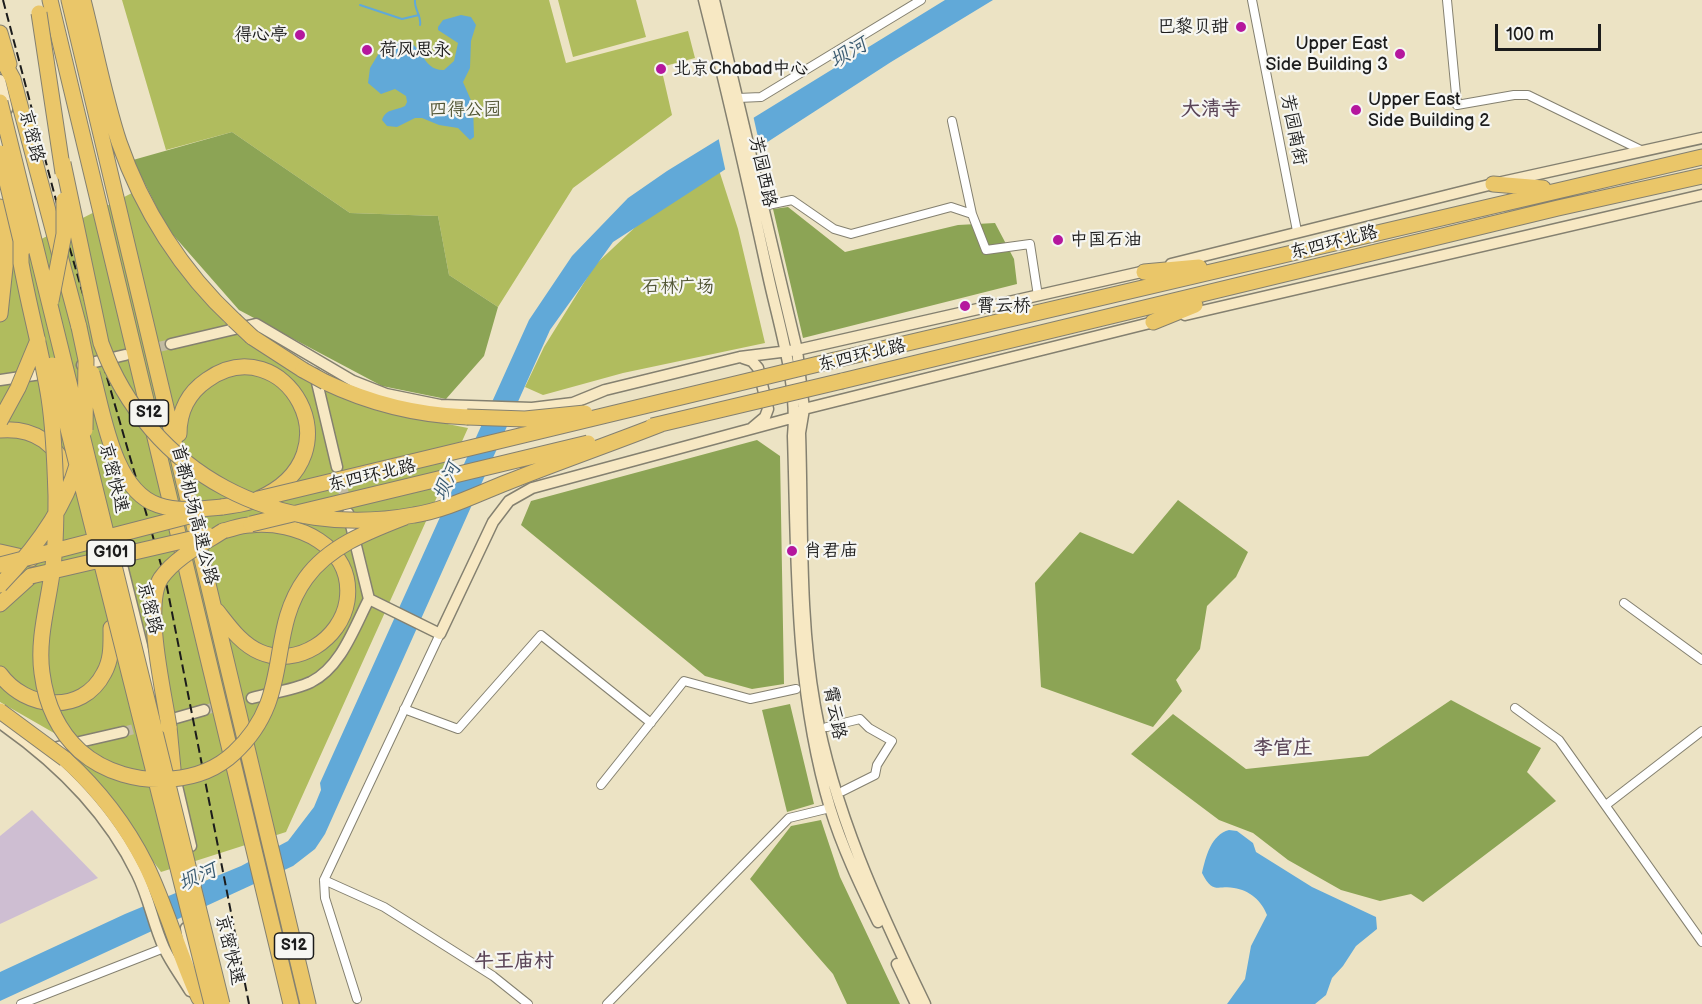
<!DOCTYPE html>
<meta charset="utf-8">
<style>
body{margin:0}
#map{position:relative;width:1702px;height:1004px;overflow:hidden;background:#ece3c4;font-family:"Balsamiq Sans",sans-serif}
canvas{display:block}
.scale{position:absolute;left:1495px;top:24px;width:106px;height:27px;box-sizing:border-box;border:3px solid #1c1c1c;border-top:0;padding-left:8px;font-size:18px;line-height:21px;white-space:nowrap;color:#1c1c1c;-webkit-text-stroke:4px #f6f6f2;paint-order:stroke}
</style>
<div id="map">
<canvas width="1702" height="1004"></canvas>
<div class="scale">100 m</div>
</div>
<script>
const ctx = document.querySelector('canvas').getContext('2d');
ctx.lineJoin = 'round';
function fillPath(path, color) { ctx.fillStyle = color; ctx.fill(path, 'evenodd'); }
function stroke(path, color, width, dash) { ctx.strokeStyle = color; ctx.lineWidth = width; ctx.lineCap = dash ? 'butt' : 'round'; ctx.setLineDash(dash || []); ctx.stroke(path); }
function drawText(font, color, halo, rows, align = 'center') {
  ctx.font = font + ' "Balsamiq Sans","LXGW WenKai TC",sans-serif'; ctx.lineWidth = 4.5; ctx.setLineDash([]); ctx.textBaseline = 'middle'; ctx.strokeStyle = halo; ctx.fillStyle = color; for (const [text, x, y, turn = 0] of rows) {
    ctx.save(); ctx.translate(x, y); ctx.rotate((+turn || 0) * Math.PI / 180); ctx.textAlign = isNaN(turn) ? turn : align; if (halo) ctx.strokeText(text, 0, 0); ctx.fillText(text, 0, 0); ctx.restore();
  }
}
const industrial = new Path2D(`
 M 32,810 L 98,878 L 0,924 L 0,836 Z`);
const green = new Path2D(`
 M 122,0 L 549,0 L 566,63 L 688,31 L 695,58 L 661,67 L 672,115 L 573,188 L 498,307 L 449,275 L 438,216 L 350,213 L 232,132 L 166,150 Z
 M 558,0 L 636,0 L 646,37 L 573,57 Z
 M 718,167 L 738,229 L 765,343 L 623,373 L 543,395 L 525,387 L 544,347 L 595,265 L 646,217 Z
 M 132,193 L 224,322 L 327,391 L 386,412 L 468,428 L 286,832 L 161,872 L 61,737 L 0,702 L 0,260 Z`);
const forest = new Path2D(`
 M 232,132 L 350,213 L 438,216 L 449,275 L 498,307 L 484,356 L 446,399 L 382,386 L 239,310 L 167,228 L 133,160 Z
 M 788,207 L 845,252 L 958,225 L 995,223 L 1014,259 L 1017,284 L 803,338 L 773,209 Z
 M 757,440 L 780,456 L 784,684 L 752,689 L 705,676 L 521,525 L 531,501 Z
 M 1178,500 L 1248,552 L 1236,577 L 1207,606 L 1200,649 L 1176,680 L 1182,691 L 1153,727 L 1041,687 L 1035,583 L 1080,532 L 1133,554 Z
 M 1451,700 L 1541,748 L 1527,772 L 1556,801 L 1423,902 L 1411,894 L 1380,901 L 1341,890 L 1288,860 L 1253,833 L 1219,820 L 1131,754 L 1173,714 L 1246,769 L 1368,756 Z
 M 790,704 L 814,804 L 787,812 L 762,710 Z
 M 821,820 L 840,877 L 900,1004 L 847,1004 L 833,974 L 750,879 L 791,826 Z`);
const water = new Path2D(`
 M 945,0 L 993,0 L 891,62 L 613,242 L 550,330 L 325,834 L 315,849 L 293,866 L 0,1001 L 0,972 L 125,914 L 241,866 L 288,841 L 314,807 L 321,790 L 320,783 L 529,320 L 572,256 L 628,198 L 667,171 Z
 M 461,15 L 471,17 L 476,25 L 471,41 L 470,68 L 463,82 L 473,105 L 474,137 L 470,140 L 458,128 L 439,125 L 422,118 L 415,118 L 397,127 L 387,126 L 382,120 C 386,108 396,111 405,106 L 407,102 L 406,96 L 395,89 L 381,94 L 368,83 L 370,68 L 382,48 C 426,24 415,71 444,70 L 454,61 L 458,43 L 438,30 L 438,27 L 443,20 Z
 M 1229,830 L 1237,831 L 1253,843 L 1256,852 L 1312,887 L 1376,917 L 1377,929 L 1356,946 L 1343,966 L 1332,978 L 1326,995 L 1315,1004 L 1227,1004 L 1245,979 L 1251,946 L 1267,915 C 1262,901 1249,890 1234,888 C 1218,885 1213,895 1202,873 C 1206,856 1211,835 1229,830 Z`);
const pier = new Path2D(`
 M 753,115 L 761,151 L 726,173 L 718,136 Z`);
const stream = new Path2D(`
 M 415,0 C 414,10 422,16 420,25
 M 360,5 L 402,19 L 419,15`);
const secondaryTunnel = new Path2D(`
 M 130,354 L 171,344
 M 339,473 L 347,507
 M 204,710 L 252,698
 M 123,732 L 149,725`);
const street = new Path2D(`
 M 1252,0 L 1297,231
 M 1447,0 L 1457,105 L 1514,95 L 1528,95 L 1643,151
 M 738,98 L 761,97 L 921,0
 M 952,121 L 972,214
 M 763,206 L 792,200 L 834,229 L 851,234 L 951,207 L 972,214 L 986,250 L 1030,244 L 1038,296
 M 1624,603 L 1702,660
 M 440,634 L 324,880 L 384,907 L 493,976 L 528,1004
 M 1515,708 L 1559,740 L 1702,942
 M 404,709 L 458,729 L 541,635 L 651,723
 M 827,727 L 860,719 L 869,728 L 892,741 L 877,765 L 875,775 L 843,791
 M 601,785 L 684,681 L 750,699 L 796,689
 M 1606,805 L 1702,731
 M 324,880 L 325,898 L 357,999
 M 21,1004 L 164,948
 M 607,1004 L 789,818 L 830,808`);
const secondary = new Path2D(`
 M 704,0 C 727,91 748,183 768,275 C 779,326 798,383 793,436 C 797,561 794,687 830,808 C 842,847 860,885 878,922
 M 714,0 L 797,350 L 804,409 L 800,433 C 803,523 799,617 815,706 C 834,812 878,907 925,1004
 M 0,80 L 7,109
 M 1171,264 L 1493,184 L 1702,138
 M 1185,315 L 1702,195
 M 171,344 L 256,324 L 353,381 L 386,394 L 440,405 L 532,408 L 573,403 L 605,390 L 740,357 L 797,350 L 1150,270
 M 743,358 L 752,361 L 758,368 L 768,409 L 765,417 L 752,428
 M 82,365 L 125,355
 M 315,374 L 337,467
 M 0,380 L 41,374
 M 118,549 L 162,726
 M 369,599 L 440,634 L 493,522 L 509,501 L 532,488 L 795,417 L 804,409 L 1158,321
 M 252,698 C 271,693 294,690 311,682 C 341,667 354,628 369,599 L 348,513
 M 176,718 L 204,710
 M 0,723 C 56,762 107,812 137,874 C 149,898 153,924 164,948 C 171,963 181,976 190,991
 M 49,749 L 123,732
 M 174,773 L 191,846
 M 186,928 L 195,977
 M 897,964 L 916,1004`);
const highway = new Path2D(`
 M 50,0 L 291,1004
 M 69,0 L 308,1004
 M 83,0 C 95,47 104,96 119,142 C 142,209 182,272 234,320
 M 0,33 L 9,64
 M 0,55 L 13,79 L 79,327
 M 1493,184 L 1543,188
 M 0,207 L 7,249 L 0,314
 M 1144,272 L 1199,267
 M 1153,322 L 1195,305
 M 252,337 L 303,370
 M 835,360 L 1702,157
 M 842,381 L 1558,208 L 1702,176
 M 325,382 C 371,404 416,415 467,417
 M 0,430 C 37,427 56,445 72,477
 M 179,434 C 179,412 188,393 207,380 C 283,326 361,454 258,499 C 248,504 234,505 222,507
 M 0,552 L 31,559
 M 0,604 L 31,576
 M 217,611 C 229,626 241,644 260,652 C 297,668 341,639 347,601 C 355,546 296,520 250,525 C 241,525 232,529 223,531
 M 0,674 C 25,709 82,716 104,673 C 112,659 111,644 111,628
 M 169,727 L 173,769
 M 65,759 C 98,789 126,825 146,865 C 167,908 179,955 199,998`);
const rail = new Path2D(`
 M 3,0 L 57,204 L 166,582 L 249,1004`);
const highwayBridge = new Path2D(`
 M 39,13 L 63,173
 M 0,102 L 222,1004
 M 0,153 L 23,249
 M 63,163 L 101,343 C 150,475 278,540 414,515 C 446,510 477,494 508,482 C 558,462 610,444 661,424
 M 21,240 L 21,263 C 29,308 42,353 49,398 C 54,430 55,464 56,496 C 56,519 56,543 53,566 C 49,601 37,638 42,673 C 46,704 57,730 80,751 C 105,773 139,782 172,779 C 195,777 217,769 234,753 C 295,697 265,634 306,578 C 329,546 369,531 405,517
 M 51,301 L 64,234 L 64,200
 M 234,320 L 252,337
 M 79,327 L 86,360 L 85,430
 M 52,365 L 212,1004
 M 303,370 L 325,382
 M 92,373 C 103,412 113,490 158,505 C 178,512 201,509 222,507
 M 467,417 L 525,419 L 585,413
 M 0,421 L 18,388 L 38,340
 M 652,426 L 842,381
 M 258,499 L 835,360
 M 251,524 L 588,443
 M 0,565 L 193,515
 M 31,576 L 208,535
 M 0,585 C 32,552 64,511 77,465
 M 0,711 L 65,759
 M 169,727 C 164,693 143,605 161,578 C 176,557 201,545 223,531`);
const markers = [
 [1241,27,6,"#b5179e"],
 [300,35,6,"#b5179e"],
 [367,50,6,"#b5179e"],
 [1400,54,6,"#b5179e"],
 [661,69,6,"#b5179e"],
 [1356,110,6,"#b5179e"],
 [1058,240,6,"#b5179e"],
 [965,306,6,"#b5179e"],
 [792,551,6,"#b5179e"]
];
const shields = [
 [149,413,39],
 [111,553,48],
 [294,946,39]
];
const shieldNames = [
 ["S12",149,413],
 ["G101",111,553],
 ["S12",294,946]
];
const poiNames = [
 ["巴黎贝甜",1229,27,"right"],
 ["得心亭",288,35,"right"],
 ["Upper East",1388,44,"right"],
 ["Side Building 3",1388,65,"right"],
 ["荷风思永",379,50],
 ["北京Chabad中心",673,69],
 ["Upper East",1368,100],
 ["Side Building 2",1368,121],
 ["中国石油",1070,240],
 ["霄云桥",977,306],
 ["肖君庙",804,551]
];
const parkNames = [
 ["四得公园",465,110],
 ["石林广场",678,287]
];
const streetNames = [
 ["芳园南街",1293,130,79],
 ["京密路",31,136,76],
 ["芳园西路",762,172,78],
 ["东四环北路",1334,243,-14],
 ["东四环北路",862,356,-13],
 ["东四环北路",372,476,-13],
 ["京密快速",113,478,76],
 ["首都机场高速公路",194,515,76],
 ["京密路",149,608,76],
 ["霄云路",834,713,79],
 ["京密快速",229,950,76]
];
const waterNames = [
 ["坝河",849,54,-31],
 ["坝河",448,482,-66],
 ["坝河",198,878,-24]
];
const neighbourhoodNames = [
 ["大清寺",1211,110],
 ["李官庄",1283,749],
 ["牛王庙村",514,962]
];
fillPath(industrial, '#cebed2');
fillPath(green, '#b0bc5e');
fillPath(forest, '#8ca455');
fillPath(water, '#61a9d8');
fillPath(pier, '#ece3c4');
stroke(stream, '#61a9d8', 2);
stroke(secondaryTunnel, '#c2bba2', 10, [10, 5]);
stroke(street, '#848070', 10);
stroke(secondary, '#848070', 13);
stroke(highway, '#848070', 17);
stroke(street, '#fff', 8);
stroke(secondary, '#f7e8c3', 10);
stroke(highway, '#eac669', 15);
stroke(rail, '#1c1c1c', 2, [9, 4.5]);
stroke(highwayBridge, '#848070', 17, []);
stroke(highwayBridge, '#eac669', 15);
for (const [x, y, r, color] of markers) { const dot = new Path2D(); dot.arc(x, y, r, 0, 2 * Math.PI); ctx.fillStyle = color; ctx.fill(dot); stroke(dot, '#f6f6f2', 2); }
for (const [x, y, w] of shields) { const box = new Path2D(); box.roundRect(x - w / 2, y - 13, w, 26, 4.5); ctx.fillStyle = '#f6f6f2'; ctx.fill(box); stroke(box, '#1c1c1c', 1.5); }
drawText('bold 16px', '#1c1c1c', null, shieldNames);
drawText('18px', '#1c1c1c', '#f6f6f2', poiNames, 'left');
drawText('18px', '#505433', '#f6f6f2', parkNames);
drawText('18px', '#1c1c1c', '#f6f6f2', streetNames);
drawText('italic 20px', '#3b5b71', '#f6f6f2', waterNames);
drawText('bold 20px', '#5b4557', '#f6f6f2', neighbourhoodNames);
</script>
